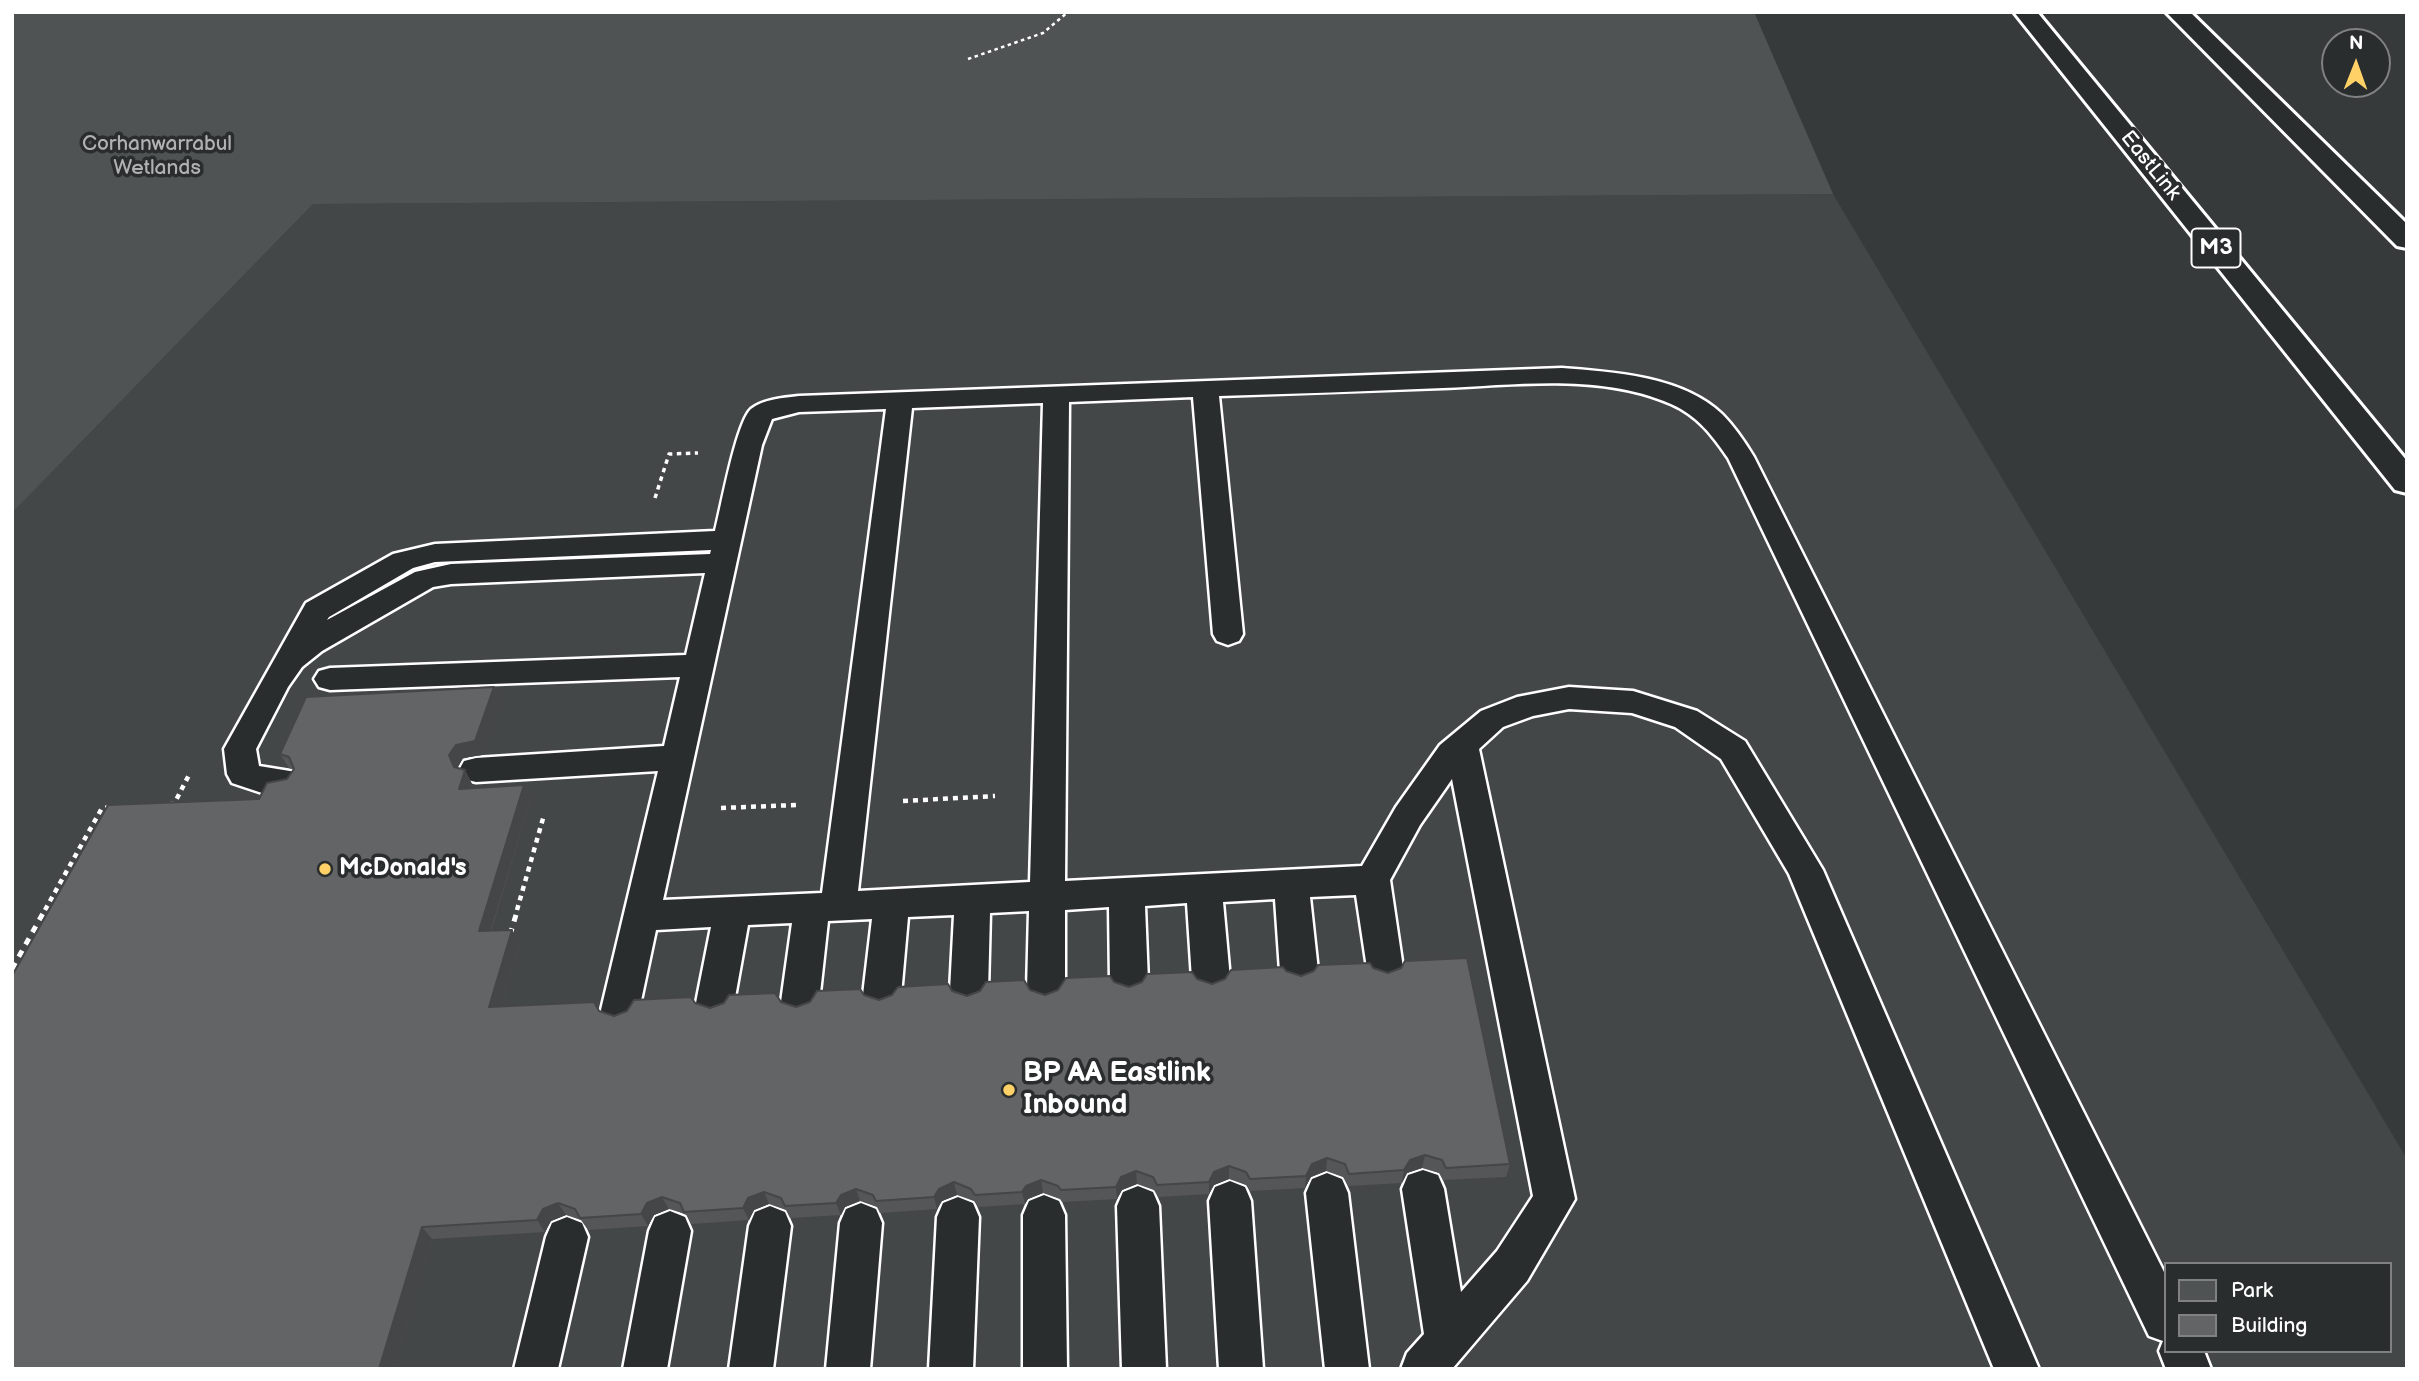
<!DOCTYPE html>
<style>
body{margin:0}
#map{position:relative;width:2419px;height:1381px;overflow:hidden;background:#373a3b;font-family:"Balsamiq Sans",sans-serif}
canvas{display:block}
.frame{position:absolute;inset:0;border:14px solid #fff;pointer-events:none}
.legend{position:absolute;left:2164px;top:1262px;width:228px;height:91px;box-sizing:border-box;background:#2a2d2e;border:2px solid #7f8182;margin:0;padding:9px 12px;list-style:none;font-size:21px;color:#fff}
.legend li{display:flex;align-items:center;gap:14px;height:35px}
.legend b{width:35px;border:2px solid #7f8182}
.north{position:absolute;left:2321px;top:28px;width:70px;height:70px;box-sizing:border-box;background:#2a2d2e;border:2px solid #7f8182;border-radius:50%;rotate:1deg;font-size:19px;font-weight:700;line-height:28px;text-align:center;color:#fff}
.north::after{content:'';display:block;margin:auto;width:24px;height:32px;background:#ffd166;clip-path:polygon(50% 0,100% 100%,50% 72%,0 100%)}
</style>
<div id="map">
<canvas width="2419" height="1381"></canvas>
<div class="frame"></div>
<ul class="legend">
<li><b style="height:19px;background:#505354"></b>Park</li>
<li><b style="height:19px;background:#636465"></b>Building</li>
</ul>
<div class="north">N</div>
</div>
<script>
const ctx = document.querySelector('canvas').getContext('2d');
ctx.lineJoin = 'round';
function fillPath(path, color) { ctx.fillStyle = color; ctx.fill(path, 'evenodd'); }
function stroke(path, color, width, dash) { ctx.strokeStyle = color; ctx.lineWidth = width; ctx.lineCap = dash ? 'butt' : 'round'; ctx.setLineDash(dash || []); ctx.stroke(path); }
function drawText(font, color, halo, rows, align = 'center') {
  ctx.font = font + ' "Balsamiq Sans",sans-serif'; ctx.lineWidth = 7; ctx.setLineDash([]); ctx.textBaseline = 'middle'; ctx.strokeStyle = halo; ctx.fillStyle = color; for (const [text, x, y, turn = 0] of rows) {
    ctx.save(); ctx.translate(x, y); ctx.rotate((+turn || 0) * Math.PI / 180); ctx.textAlign = isNaN(turn) ? turn : align; if (halo) ctx.strokeText(text, 0, 0); ctx.fillText(text, 0, 0); ctx.restore();
  }
}
const built = new Path2D(`
 M 1833,194 L 2407,1159 L 2407,1369 L 12,1369 L 12,513 L 313,204 ZM 2165,1264 L 2389,1264 L 2389,1351 L 2165,1351 Z`);
const green = new Path2D(`
 M 12,12 L 1754,12 L 1833,194 L 313,204 L 12,513 Z`);
const pathFar3 = new Path2D(`
 M 968,59 L 1043,33 L 1068,12`);
const pathFar2 = new Path2D(`
 M 655,498 L 669,454 L 698,453`);
const pathFar1 = new Path2D(`
 M 903,801 L 995,796
 M 170,804 L 174,804 L 189,775
 M 721,808 L 796,805
 M 45,910 L 102,808 L 113,807
 M 517,910 L 544,815`);
const path = new Path2D(`
 M 510,935 L 518,908
 M 12,969 L 46,908`);
const service = new Path2D(`
 M 1562,368 C 1613,372 1682,376 1722,414 C 1734,426 1745,442 1754,457 L 2165,1274 L 2165,1351 L 2204,1351 L 2211,1369 L 2166,1369 L 2159,1351 L 2163,1341 L 2149,1336 L 1728,458 C 1712,435 1698,416 1671,404 C 1601,373 1517,385 1443,388 C 1368,391 1293,394 1219,396 L 1243,634 L 1239,641 L 1228,645 L 1217,641 L 1213,634 L 1193,397 L 1069,402 L 1065,881 L 1362,866 L 1396,807 L 1440,745 L 1481,711 L 1517,697 L 1569,687 L 1633,691 L 1697,711 L 1745,741 L 1823,870 L 2039,1369 L 1994,1369 L 1789,874 L 1721,759 L 1675,727 L 1632,713 L 1569,709 L 1533,716 L 1503,727 L 1479,749 L 1575,1199 L 1527,1281 L 1452,1369 L 1401,1369 L 1407,1353 L 1424,1334 L 1402,1189 L 1408,1175 L 1423,1170 L 1438,1175 L 1444,1189 L 1461,1292 L 1497,1251 L 1533,1196 L 1452,779 L 1420,825 L 1390,880 L 1403,968 L 1398,979 L 1385,984 L 1372,979 L 1367,968 L 1356,895 L 1310,897 L 1318,971 L 1312,982 L 1299,987 L 1286,982 L 1280,971 L 1275,899 L 1223,902 L 1230,979 L 1224,990 L 1211,995 L 1198,990 L 1192,979 L 1187,903 L 1145,906 L 1148,982 L 1142,993 L 1129,998 L 1116,993 L 1110,982 L 1109,907 L 1065,910 L 1065,990 L 1059,1001 L 1046,1006 L 1033,1001 L 1027,990 L 1029,911 L 990,913 L 988,991 L 982,1002 L 969,1007 L 956,1002 L 950,991 L 954,915 L 908,917 L 901,995 L 895,1006 L 882,1011 L 869,1006 L 863,995 L 872,919 L 828,921 L 819,1002 L 813,1013 L 800,1018 L 787,1013 L 781,1002 L 792,923 L 748,925 L 734,1003 L 728,1014 L 715,1019 L 702,1014 L 696,1003 L 711,927 L 656,930 L 639,1010 L 633,1022 L 620,1026 L 607,1022 L 601,1010 L 658,771 L 476,782 L 464,779 L 459,770 L 464,761 L 476,758 L 664,746 L 680,677 L 330,690 L 319,687 L 314,679 L 319,671 L 330,668 L 686,655 L 705,573 L 451,584 L 433,587 L 322,651 L 302,667 L 288,687 L 256,749 L 259,766 L 296,772 L 301,781 L 296,790 L 268,795 L 232,783 L 227,774 L 224,749 L 306,603 L 393,554 L 435,544 L 715,531 C 721,508 736,423 751,409 C 763,399 784,398 799,396 ZM 1043,403 L 1030,882 L 858,891 L 912,408 ZM 886,409 L 822,893 L 663,900 L 762,445 L 772,419 L 799,412 ZM 711,550 L 710,554 L 451,564 L 415,572 L 327,620 L 329,617 L 413,568 L 435,562 Z
 M 1327,1173 L 1342,1179 L 1348,1193 L 1369,1369 L 1325,1369 L 1306,1193 L 1312,1179 Z
 M 1230,1181 L 1245,1187 L 1251,1201 L 1263,1369 L 1219,1369 L 1209,1201 L 1215,1187 Z
 M 1138,1186 L 1153,1192 L 1159,1206 L 1166,1369 L 1122,1369 L 1117,1206 L 1123,1192 Z
 M 1044,1195 L 1059,1201 L 1065,1215 L 1067,1369 L 1023,1369 L 1023,1215 L 1029,1201 Z
 M 958,1197 L 973,1203 L 979,1217 L 973,1369 L 929,1369 L 937,1217 L 943,1203 Z
 M 861,1203 L 876,1209 L 882,1223 L 870,1369 L 826,1369 L 840,1223 L 846,1209 Z
 M 770,1206 L 785,1212 L 791,1226 L 773,1369 L 729,1369 L 749,1226 L 755,1212 Z
 M 670,1211 L 685,1217 L 691,1231 L 667,1369 L 623,1369 L 649,1231 L 655,1217 Z
 M 567,1217 L 582,1223 L 588,1237 L 558,1369 L 514,1369 L 546,1237 L 552,1223 Z`);
const motorway = new Path2D(`
 M 2014,12 L 2037,12 L 2407,461 L 2407,493 L 2395,490 Z
 M 2166,12 L 2190,12 L 2407,224 L 2407,248 L 2397,246 Z`);
const wall = new Path2D(`
 M 501,701 L 482,755 L 463,758 L 457,768 L 465,770 L 472,784 L 471,788 L 524,785 L 531,799 L 491,931 L 512,930 L 520,943 L 501,1007 L 599,1011 L 614,1016 L 695,1003 L 710,1008 L 781,1002 L 796,1007 L 864,995 L 879,1000 L 952,991 L 967,996 L 1030,990 L 1045,995 L 1114,982 L 1129,987 L 1197,979 L 1212,984 L 1286,971 L 1510,1164 L 1506,1177 L 1443,1180 L 1439,1173 L 1422,1168 L 1407,1173 L 1402,1183 L 1348,1186 L 1343,1177 L 1326,1171 L 1311,1177 L 1305,1188 L 1250,1191 L 1246,1185 L 1229,1179 L 1214,1185 L 1209,1194 L 1158,1197 L 1154,1190 L 1137,1184 L 1122,1190 L 1117,1199 L 1062,1202 L 1060,1199 L 1043,1193 L 1028,1199 L 1025,1204 L 978,1207 L 974,1201 L 957,1195 L 942,1201 L 937,1209 L 880,1213 L 877,1207 L 860,1201 L 845,1207 L 841,1215 L 790,1218 L 786,1210 L 769,1204 L 754,1210 L 749,1220 L 691,1224 L 686,1214 L 669,1209 L 654,1215 L 648,1226 L 588,1230 L 581,1220 L 566,1215 L 551,1221 L 545,1232 L 432,1239 L 393,1369 L 259,799 L 287,779 L 294,770 L 289,768 L 280,754 Z`);
const shadedWall = new Path2D(`
 M 494,687 L 501,701 L 482,755 L 463,758 L 457,769 L 454,767 L 449,755 Z
 M 465,770 L 472,784 L 466,802 L 459,789 Z
 M 524,785 L 531,799 L 486,945 L 479,931 Z
 M 512,930 L 520,943 L 497,1020 L 489,1007 Z
 M 1425,1155 L 1422,1168 L 1407,1173 L 1402,1183 L 1404,1170 L 1410,1160 Z
 M 1327,1158 L 1326,1171 L 1311,1177 L 1305,1188 L 1306,1176 L 1312,1164 Z
 M 1229,1166 L 1229,1179 L 1214,1185 L 1209,1194 L 1209,1182 L 1214,1172 Z
 M 1136,1171 L 1137,1184 L 1122,1190 L 1117,1199 L 1116,1187 L 1121,1177 Z
 M 1041,1180 L 1043,1193 L 1028,1199 L 1025,1204 L 1022,1192 L 1026,1186 Z
 M 954,1182 L 957,1195 L 942,1201 L 937,1209 L 934,1197 L 939,1189 Z
 M 856,1189 L 860,1201 L 845,1207 L 841,1215 L 836,1203 L 841,1195 Z
 M 764,1192 L 769,1204 L 754,1210 L 749,1220 L 743,1208 L 748,1198 Z
 M 662,1197 L 669,1209 L 654,1215 L 648,1226 L 641,1214 L 647,1203 Z
 M 558,1203 L 566,1215 L 551,1221 L 545,1232 L 537,1220 L 543,1209 Z
 M 422,1227 L 432,1239 L 393,1369 L 379,1369 Z`);
const building = new Path2D(`
 M 494,687 L 475,741 L 456,745 L 449,755 L 454,767 L 465,770 L 459,789 L 524,785 L 479,931 L 512,930 L 489,1007 L 594,1002 L 599,1011 L 614,1016 L 627,1011 L 634,1000 L 691,997 L 695,1003 L 710,1008 L 724,1003 L 729,995 L 775,993 L 781,1002 L 796,1007 L 810,1002 L 817,991 L 860,989 L 864,995 L 879,1000 L 892,995 L 898,987 L 948,984 L 952,991 L 967,996 L 980,991 L 986,982 L 1024,980 L 1030,990 L 1045,995 L 1058,990 L 1066,978 L 1110,976 L 1114,982 L 1129,987 L 1142,982 L 1147,974 L 1192,972 L 1197,979 L 1212,984 L 1225,979 L 1231,970 L 1283,967 L 1286,971 L 1301,976 L 1314,971 L 1318,965 L 1370,963 L 1373,968 L 1388,973 L 1401,968 L 1405,961 L 1467,958 L 1510,1164 L 1446,1168 L 1442,1160 L 1425,1155 L 1410,1160 L 1404,1170 L 1349,1174 L 1345,1164 L 1327,1158 L 1312,1164 L 1306,1176 L 1250,1179 L 1246,1172 L 1229,1166 L 1214,1172 L 1209,1182 L 1157,1185 L 1153,1177 L 1136,1171 L 1121,1177 L 1116,1187 L 1061,1190 L 1058,1186 L 1041,1180 L 1026,1186 L 1022,1192 L 975,1195 L 971,1189 L 954,1182 L 939,1189 L 934,1197 L 876,1201 L 873,1195 L 856,1189 L 841,1195 L 836,1203 L 785,1206 L 781,1198 L 764,1192 L 748,1198 L 743,1208 L 684,1212 L 680,1203 L 662,1197 L 647,1203 L 641,1214 L 580,1218 L 575,1209 L 558,1203 L 543,1209 L 537,1220 L 422,1227 L 379,1369 L 12,1369 L 12,976 L 108,805 L 259,799 L 267,783 L 287,779 L 294,769 L 289,757 L 280,754 L 306,697 Z`);
const markers = [
 [325,869,7,"#ffd166"],
 [1009,1090,7,"#ffd166"]
];
const farParknames = [
 ["Corhanwarrabul",157,145],
 ["Wetlands",157,169]
];
const farStreetnames = [
 ["EastLink",2150,166,51]
];
const shields = [
 [2216,248,49]
];
const shieldNames = [
 ["M3",2216,248]
];
const poiNames = [
 ["McDonald's",339,869]
];
const nearPoinames = [
 ["BP AA Eastlink",1023,1074],
 ["Inbound",1023,1106]
];
fillPath(built, '#444748');
fillPath(green, '#505354');
stroke(service, '#fff', 5);
stroke(motorway, '#fff', 6);
stroke(pathFar3, '#fff', 2.5, [3.5, 3.5]);
stroke(pathFar2, '#fff', 3.5, [4.5, 4.5]);
stroke(pathFar1, '#fff', 4.5, [5, 5]);
stroke(path, '#fff', 5, [7, 7]);
fillPath(service, '#2a2d2e');
fillPath(motorway, '#2a2d2e');
fillPath(wall, '#555657');
fillPath(shadedWall, '#454647');
fillPath(building, '#636465');
stroke(building, '#454647', 2);
for (const [x, y, r, color] of markers) { const dot = new Path2D(); dot.arc(x, y, r, 0, 2 * Math.PI); ctx.fillStyle = color; ctx.fill(dot); stroke(dot, '#2a2d2e', 2.5); }
drawText('21px', '#b0b2b2', '#2a2d2e', farParknames);
drawText('21px', '#fff', '#2a2d2e', farStreetnames);
for (const [x, y, w] of shields) { const box = new Path2D(); box.roundRect(x - w / 2, y - 19.5, w, 39, 5); ctx.fillStyle = '#2a2d2e'; ctx.fill(box); stroke(box, '#fff', 2); }
drawText('bold 23px', '#fff', null, shieldNames);
drawText('bold 24px', '#fff', '#2a2d2e', poiNames, 'left');
drawText('bold 28px', '#fff', '#2a2d2e', nearPoinames, 'left');
</script>
